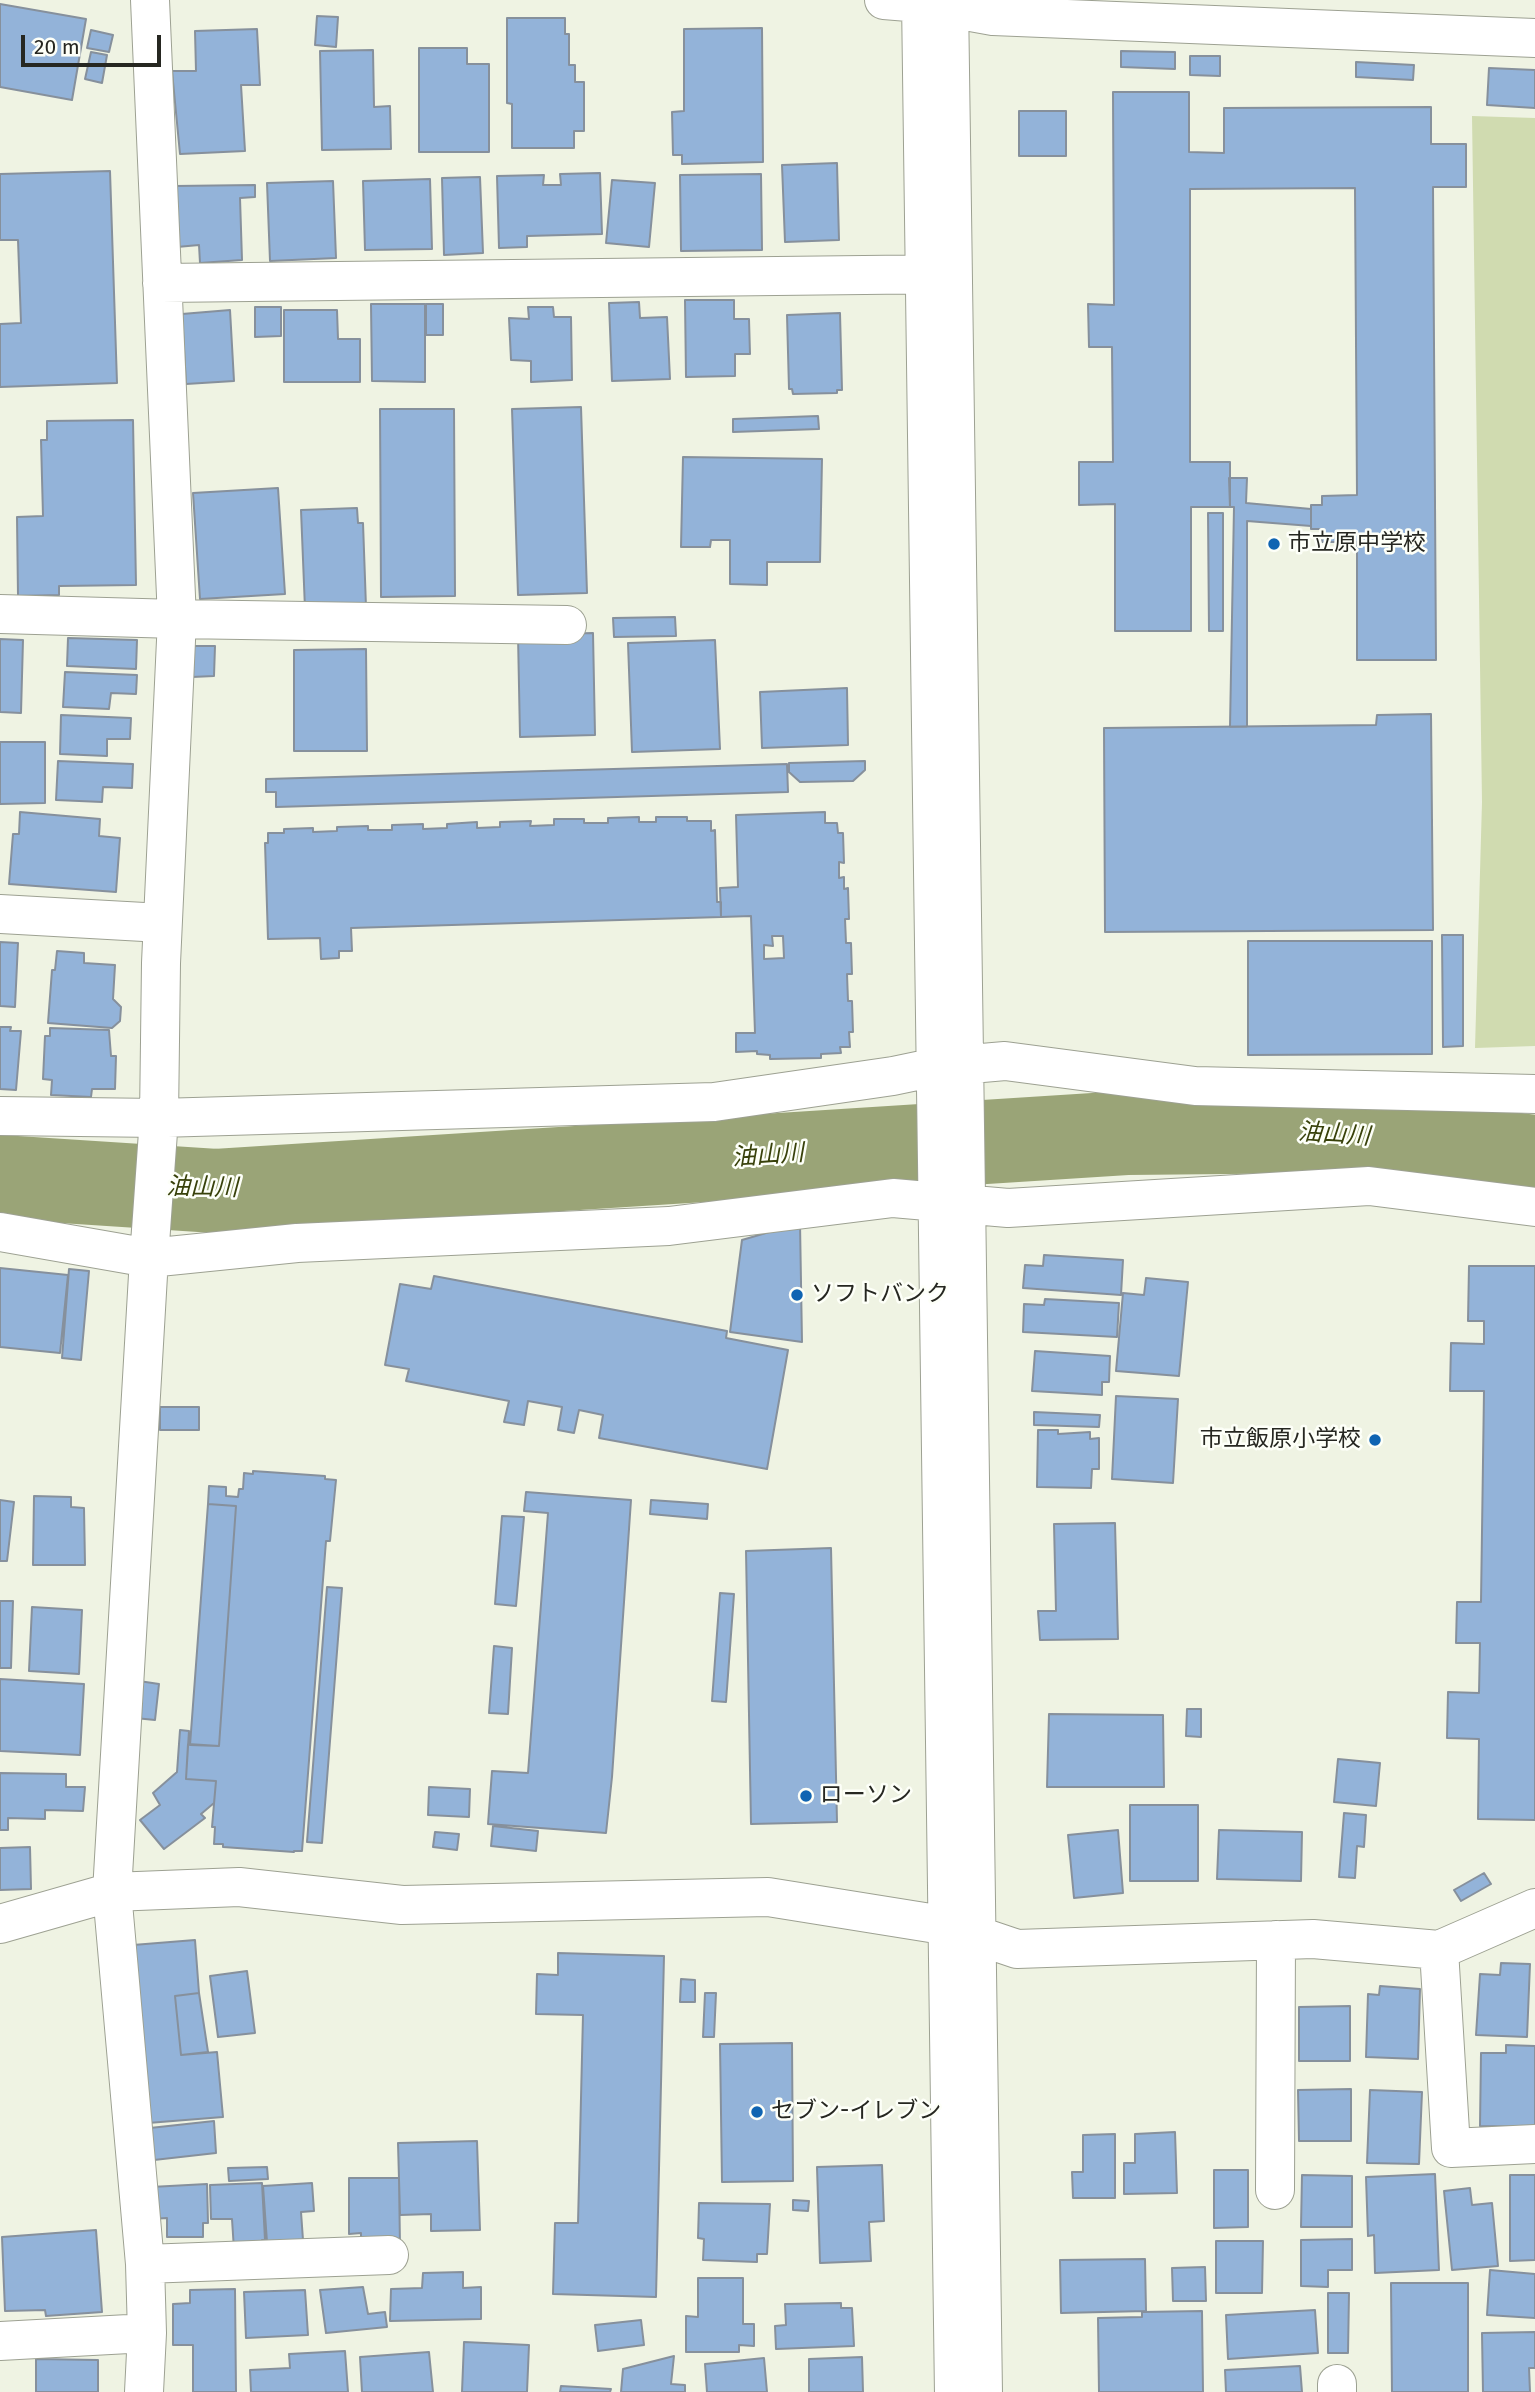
<!DOCTYPE html>
<meta charset="utf-8">
<style>
body{margin:0}
#map{position:relative;width:1535px;height:2392px;overflow:hidden;background:#eff3e3;font-family:"Fira Sans",sans-serif}
canvas{display:block}
.scale{position:absolute;left:21px;top:35px;width:140px;height:32px;box-sizing:border-box;border:4px solid #262721;border-top:0;padding-left:9px;font-size:21px;line-height:24px;white-space:nowrap;color:#262721;-webkit-text-stroke:5px #fdfff8;paint-order:stroke}
</style>
<div id="map">
<canvas width="1535" height="2392"></canvas>
<div class="scale">20 m</div>
</div>
<script>
const ctx = document.querySelector('canvas').getContext('2d');
ctx.lineJoin = 'round';
function fillPath(path, color) { ctx.fillStyle = color; ctx.fill(path, 'evenodd'); }
function stroke(path, color, width, dash) { ctx.strokeStyle = color; ctx.lineWidth = width; ctx.lineCap = dash ? 'butt' : 'round'; ctx.setLineDash(dash || []); ctx.stroke(path); }
function drawText(font, color, halo, rows, align = 'center') {
  ctx.font = font + ' "Fira Sans","Noto Sans JP",sans-serif'; ctx.lineWidth = 5; ctx.setLineDash([]); ctx.textBaseline = 'middle'; ctx.strokeStyle = halo; ctx.fillStyle = color; for (const [text, x, y, turn = 0] of rows) {
    ctx.save(); ctx.translate(x, y); ctx.rotate((+turn || 0) * Math.PI / 180); ctx.textAlign = isNaN(turn) ? turn : align; if (halo) ctx.strokeText(text, 0, 0); ctx.fillText(text, 0, 0); ctx.restore();
  }
}
const green = new Path2D(`
 M 1472,116 L 1535,118 L 1535,1046 L 1475,1048 L 1482,802 Z`);
const river = new Path2D(`
 M 0,1177 L 216,1191 L 1126,1133 L 1329,1131 L 1535,1157`);
const building = new Path2D(`
 M 0,4 L 86,19 L 72,100 L 0,87 Z
 M 317,16 L 338,17 L 336,47 L 315,45 Z
 M 507,18 L 565,18 L 565,34 L 569,34 L 569,65 L 575,65 L 575,82 L 584,82 L 584,131 L 574,131 L 574,148 L 512,148 L 512,104 L 507,103 Z
 M 762,28 L 763,162 L 682,164 L 682,155 L 673,155 L 672,112 L 684,111 L 684,29 Z
 M 257,29 L 260,85 L 241,85 L 245,151 L 180,154 L 172,71 L 196,71 L 195,31 Z
 M 91,30 L 113,35 L 109,52 L 87,48 Z
 M 419,48 L 467,48 L 467,64 L 489,64 L 489,152 L 419,152 Z
 M 373,50 L 374,107 L 390,106 L 391,149 L 322,150 L 320,51 Z
 M 1121,51 L 1175,52 L 1175,69 L 1121,67 Z
 M 91,52 L 107,55 L 102,83 L 85,79 Z
 M 1190,56 L 1220,56 L 1220,76 L 1190,75 Z
 M 1356,62 L 1414,65 L 1413,80 L 1356,77 Z
 M 1489,68 L 1535,70 L 1535,108 L 1487,105 Z
 M 1113,92 L 1189,92 L 1189,152 L 1224,153 L 1224,108 L 1431,107 L 1431,144 L 1466,144 L 1466,187 L 1433,187 L 1436,660 L 1357,660 L 1357,542 L 1322,542 L 1322,529 L 1311,529 L 1311,505 L 1322,505 L 1322,496 L 1357,495 L 1355,188 L 1190,189 L 1190,462 L 1230,462 L 1230,507 L 1191,507 L 1191,631 L 1115,631 L 1115,504 L 1079,505 L 1079,462 L 1113,462 L 1112,347 L 1089,347 L 1088,304 L 1114,305 Z
 M 1019,111 L 1066,111 L 1066,156 L 1019,156 Z
 M 837,163 L 839,240 L 785,242 L 782,165 Z
 M 110,171 L 117,383 L 0,387 L 0,324 L 21,323 L 18,240 L 0,240 L 0,174 Z
 M 600,173 L 602,234 L 527,236 L 527,247 L 499,248 L 497,176 L 544,175 L 543,185 L 561,185 L 560,174 Z
 M 761,174 L 762,250 L 681,251 L 680,175 Z
 M 480,177 L 483,253 L 444,255 L 442,178 Z
 M 430,179 L 432,249 L 365,250 L 363,181 Z
 M 612,180 L 655,183 L 649,247 L 606,243 Z
 M 333,181 L 336,258 L 270,261 L 267,183 Z
 M 255,185 L 255,197 L 240,198 L 242,260 L 200,263 L 199,245 L 177,247 L 175,186 Z
 M 685,300 L 734,300 L 734,319 L 749,319 L 750,354 L 735,354 L 735,376 L 686,377 Z
 M 639,302 L 640,318 L 667,317 L 670,379 L 612,381 L 609,303 Z
 M 371,304 L 425,304 L 425,382 L 372,381 Z
 M 426,304 L 443,304 L 443,335 L 426,335 Z
 M 255,307 L 281,307 L 281,336 L 255,337 Z
 M 528,307 L 553,307 L 554,317 L 571,317 L 572,380 L 531,382 L 531,361 L 511,360 L 509,318 L 529,319 Z
 M 230,310 L 234,381 L 186,384 L 182,314 Z
 M 284,310 L 337,310 L 338,339 L 360,339 L 360,382 L 284,382 Z
 M 840,313 L 842,390 L 837,390 L 837,393 L 793,394 L 792,389 L 789,389 L 787,315 Z
 M 581,407 L 587,593 L 518,595 L 512,409 Z
 M 380,409 L 454,409 L 455,596 L 381,597 Z
 M 818,416 L 819,429 L 733,432 L 733,419 Z
 M 133,420 L 136,585 L 59,586 L 59,595 L 18,596 L 17,517 L 43,516 L 41,440 L 47,440 L 47,421 Z
 M 683,457 L 822,459 L 820,562 L 767,562 L 767,585 L 730,584 L 730,540 L 711,540 L 710,547 L 681,547 Z
 M 1229,478 L 1247,478 L 1246,503 L 1311,509 L 1311,526 L 1247,521 L 1247,727 L 1230,727 L 1234,507 L 1230,507 Z
 M 278,488 L 285,594 L 200,599 L 193,493 Z
 M 357,508 L 358,523 L 363,523 L 366,607 L 305,609 L 301,510 Z
 M 1208,513 L 1223,513 L 1223,631 L 1209,631 Z
 M 675,617 L 676,636 L 614,637 L 613,618 Z
 M 593,633 L 595,735 L 520,737 L 518,635 Z
 M 68,638 L 137,640 L 136,669 L 67,666 Z
 M 0,639 L 23,640 L 21,713 L 0,712 Z
 M 715,640 L 720,749 L 632,752 L 628,643 Z
 M 193,646 L 215,646 L 214,676 L 192,677 Z
 M 366,649 L 367,751 L 294,751 L 294,650 Z
 M 65,672 L 137,675 L 136,694 L 111,693 L 109,709 L 63,707 Z
 M 847,688 L 848,745 L 762,748 L 760,692 Z
 M 1431,714 L 1433,930 L 1105,932 L 1104,728 L 1376,725 L 1377,715 Z
 M 61,715 L 131,718 L 130,739 L 107,739 L 107,756 L 60,754 Z
 M 0,742 L 45,742 L 45,803 L 0,804 Z
 M 58,761 L 133,764 L 132,788 L 103,787 L 102,802 L 56,800 Z
 M 865,761 L 865,770 L 853,781 L 800,782 L 789,772 L 789,763 Z
 M 787,764 L 788,792 L 276,807 L 276,792 L 266,792 L 266,779 Z
 M 20,812 L 100,819 L 99,836 L 120,838 L 116,892 L 9,884 L 13,834 L 19,834 Z
 M 825,812 L 825,823 L 837,823 L 838,833 L 843,833 L 844,863 L 839,862 L 839,878 L 844,877 L 844,889 L 848,888 L 849,919 L 845,919 L 846,943 L 851,943 L 852,974 L 847,974 L 848,1001 L 852,1001 L 853,1032 L 849,1032 L 850,1047 L 840,1047 L 841,1053 L 821,1054 L 821,1058 L 770,1059 L 770,1055 L 757,1054 L 757,1051 L 736,1052 L 736,1033 L 755,1033 L 751,916 L 721,917 L 720,888 L 738,887 L 736,815 ZM 772,936 L 783,936 L 784,958 L 764,959 L 764,945 L 773,946 Z
 M 639,817 L 639,822 L 656,822 L 656,817 L 687,817 L 687,821 L 711,821 L 711,831 L 715,830 L 717,902 L 721,902 L 721,917 L 351,928 L 352,951 L 339,951 L 339,958 L 321,959 L 320,938 L 268,939 L 265,843 L 268,843 L 268,833 L 284,833 L 284,829 L 313,828 L 313,832 L 337,831 L 337,827 L 368,826 L 368,830 L 392,830 L 392,825 L 423,824 L 423,829 L 447,828 L 447,824 L 477,822 L 477,828 L 500,827 L 500,822 L 531,821 L 530,826 L 554,825 L 554,819 L 584,819 L 584,823 L 608,823 L 608,818 Z
 M 1442,935 L 1463,935 L 1463,1046 L 1443,1047 Z
 M 1248,941 L 1432,941 L 1432,1054 L 1248,1055 Z
 M 0,942 L 18,943 L 15,1007 L 0,1006 Z
 M 57,951 L 84,953 L 84,963 L 115,965 L 113,999 L 121,1007 L 120,1021 L 112,1028 L 48,1023 L 52,970 L 55,970 Z
 M 0,1027 L 11,1027 L 10,1031 L 21,1031 L 16,1090 L 0,1089 Z
 M 50,1028 L 109,1030 L 111,1056 L 116,1056 L 115,1089 L 92,1089 L 91,1097 L 51,1095 L 52,1080 L 43,1079 L 45,1036 L 50,1036 Z
 M 800,1223 L 802,1342 L 730,1332 L 742,1240 Z
 M 1044,1255 L 1123,1260 L 1121,1295 L 1023,1288 L 1025,1265 L 1043,1266 Z
 M 1469,1266 L 1535,1266 L 1535,1820 L 1478,1819 L 1479,1739 L 1447,1738 L 1448,1692 L 1479,1693 L 1480,1643 L 1456,1643 L 1457,1602 L 1481,1602 L 1484,1391 L 1450,1391 L 1451,1343 L 1484,1344 L 1484,1321 L 1468,1321 Z
 M 0,1268 L 68,1275 L 60,1353 L 0,1347 Z
 M 69,1269 L 89,1271 L 81,1360 L 62,1358 Z
 M 434,1276 L 727,1331 L 726,1338 L 788,1350 L 767,1469 L 599,1438 L 603,1415 L 579,1410 L 574,1433 L 558,1430 L 562,1407 L 528,1401 L 524,1425 L 504,1422 L 509,1401 L 406,1381 L 409,1369 L 385,1365 L 400,1284 L 431,1289 Z
 M 1146,1278 L 1188,1282 L 1179,1376 L 1116,1371 L 1123,1293 L 1144,1295 Z
 M 1045,1299 L 1119,1303 L 1117,1337 L 1023,1332 L 1024,1304 L 1044,1305 Z
 M 1035,1351 L 1110,1356 L 1109,1382 L 1102,1382 L 1102,1395 L 1032,1391 Z
 M 1116,1396 L 1178,1399 L 1173,1483 L 1112,1479 Z
 M 160,1407 L 199,1407 L 199,1430 L 160,1430 Z
 M 1034,1412 L 1100,1415 L 1099,1427 L 1034,1425 Z
 M 1038,1430 L 1058,1430 L 1058,1434 L 1090,1432 L 1090,1439 L 1099,1438 L 1099,1469 L 1092,1469 L 1091,1488 L 1037,1487 Z
 M 253,1471 L 325,1476 L 325,1479 L 336,1480 L 330,1541 L 326,1541 L 302,1851 L 294,1851 L 294,1852 L 223,1847 L 223,1844 L 214,1844 L 215,1827 L 212,1827 L 216,1781 L 186,1779 L 188,1744 L 219,1746 L 236,1506 L 208,1504 L 209,1486 L 226,1487 L 226,1496 L 238,1497 L 239,1489 L 243,1489 L 244,1473 L 253,1474 Z
 M 526,1492 L 631,1500 L 612,1777 L 606,1833 L 488,1824 L 492,1771 L 528,1773 L 548,1513 L 524,1511 Z
 M 34,1496 L 71,1497 L 71,1507 L 84,1508 L 85,1565 L 33,1565 Z
 M 0,1500 L 14,1502 L 7,1561 L 0,1561 Z
 M 651,1500 L 708,1504 L 707,1519 L 650,1514 Z
 M 208,1504 L 236,1506 L 219,1746 L 190,1745 Z
 M 502,1516 L 524,1517 L 516,1606 L 495,1604 Z
 M 1115,1523 L 1118,1639 L 1040,1640 L 1038,1611 L 1056,1611 L 1054,1524 Z
 M 831,1548 L 837,1822 L 751,1824 L 746,1551 Z
 M 327,1587 L 342,1588 L 322,1843 L 307,1842 Z
 M 720,1593 L 734,1594 L 726,1702 L 712,1701 Z
 M 0,1601 L 13,1601 L 11,1668 L 0,1668 Z
 M 32,1607 L 82,1610 L 79,1674 L 29,1671 Z
 M 494,1646 L 512,1648 L 508,1714 L 489,1713 Z
 M 0,1679 L 84,1684 L 80,1755 L 0,1751 Z
 M 139,1681 L 159,1684 L 155,1720 L 135,1718 Z
 M 1187,1709 L 1201,1709 L 1201,1737 L 1186,1736 Z
 M 1049,1714 L 1163,1715 L 1164,1787 L 1047,1787 Z
 M 180,1730 L 189,1731 L 186,1779 L 216,1781 L 214,1803 L 201,1814 L 205,1818 L 164,1849 L 140,1820 L 160,1805 L 153,1793 L 177,1772 Z
 M 1338,1759 L 1380,1763 L 1376,1806 L 1334,1802 Z
 M 0,1773 L 66,1774 L 66,1787 L 85,1787 L 83,1811 L 45,1810 L 45,1819 L 8,1818 L 8,1830 L 0,1830 Z
 M 429,1787 L 470,1789 L 469,1817 L 428,1815 Z
 M 1130,1805 L 1198,1805 L 1198,1881 L 1130,1881 Z
 M 1344,1813 L 1366,1815 L 1364,1847 L 1357,1846 L 1355,1878 L 1339,1877 Z
 M 493,1826 L 538,1831 L 536,1851 L 491,1846 Z
 M 1118,1830 L 1123,1893 L 1074,1898 L 1068,1835 Z
 M 1219,1830 L 1302,1832 L 1301,1881 L 1217,1879 Z
 M 435,1832 L 459,1834 L 457,1850 L 433,1847 Z
 M 30,1847 L 31,1889 L 0,1890 L 0,1848 Z
 M 1484,1873 L 1491,1884 L 1461,1901 L 1454,1890 Z
 M 195,1940 L 199,1993 L 175,1996 L 181,2055 L 217,2052 L 223,2117 L 148,2123 L 133,1945 Z
 M 558,1953 L 664,1956 L 656,2297 L 553,2294 L 555,2223 L 578,2223 L 583,2015 L 536,2014 L 537,1974 L 558,1975 Z
 M 1501,1963 L 1530,1964 L 1527,2037 L 1476,2035 L 1480,1974 L 1500,1975 Z
 M 247,1971 L 255,2033 L 218,2037 L 210,1976 Z
 M 681,1979 L 695,1980 L 695,2002 L 680,2002 Z
 M 1380,1986 L 1420,1989 L 1418,2059 L 1366,2057 L 1368,1994 L 1379,1995 Z
 M 199,1993 L 208,2052 L 181,2055 L 175,1996 Z
 M 705,1993 L 716,1993 L 714,2037 L 703,2037 Z
 M 1350,2006 L 1350,2061 L 1299,2061 L 1299,2007 Z
 M 792,2043 L 793,2181 L 722,2182 L 720,2044 Z
 M 1506,2045 L 1535,2046 L 1535,2127 L 1480,2126 L 1481,2053 L 1506,2053 Z
 M 1351,2089 L 1351,2141 L 1299,2141 L 1298,2090 Z
 M 1370,2090 L 1422,2092 L 1419,2164 L 1367,2163 Z
 M 214,2121 L 216,2153 L 154,2160 L 150,2128 Z
 M 1175,2132 L 1177,2193 L 1124,2194 L 1124,2163 L 1135,2163 L 1135,2134 Z
 M 1115,2134 L 1115,2198 L 1073,2198 L 1072,2172 L 1083,2172 L 1083,2135 Z
 M 477,2141 L 480,2230 L 431,2231 L 431,2214 L 400,2215 L 398,2143 Z
 M 882,2165 L 884,2221 L 869,2222 L 871,2261 L 820,2263 L 817,2167 Z
 M 267,2167 L 268,2179 L 229,2181 L 228,2168 Z
 M 1214,2170 L 1248,2170 L 1248,2227 L 1214,2228 Z
 M 1435,2174 L 1439,2270 L 1375,2273 L 1374,2235 L 1368,2236 L 1366,2177 Z
 M 1302,2175 L 1352,2176 L 1352,2227 L 1301,2227 Z
 M 1510,2175 L 1535,2175 L 1535,2260 L 1510,2261 Z
 M 349,2178 L 399,2178 L 400,2247 L 361,2247 L 361,2233 L 349,2234 Z
 M 262,2183 L 265,2240 L 262,2240 L 262,2249 L 234,2250 L 232,2219 L 211,2219 L 210,2185 Z
 M 312,2183 L 314,2211 L 301,2212 L 303,2240 L 267,2242 L 263,2186 Z
 M 207,2184 L 208,2223 L 203,2223 L 203,2237 L 167,2237 L 167,2218 L 152,2219 L 151,2187 Z
 M 1470,2188 L 1472,2205 L 1492,2203 L 1498,2266 L 1452,2270 L 1444,2191 Z
 M 793,2200 L 809,2201 L 808,2211 L 793,2210 Z
 M 699,2203 L 770,2204 L 767,2254 L 757,2254 L 757,2262 L 703,2260 L 704,2239 L 698,2238 Z
 M 96,2230 L 102,2312 L 46,2316 L 45,2310 L 5,2311 L 2,2237 Z
 M 1352,2239 L 1352,2270 L 1328,2270 L 1328,2287 L 1301,2286 L 1301,2240 Z
 M 1216,2241 L 1263,2241 L 1262,2293 L 1216,2293 Z
 M 1145,2259 L 1146,2311 L 1061,2313 L 1060,2260 Z
 M 1205,2267 L 1206,2301 L 1173,2301 L 1172,2268 Z
 M 1490,2270 L 1535,2274 L 1535,2318 L 1487,2315 Z
 M 463,2272 L 463,2288 L 481,2287 L 481,2319 L 390,2321 L 391,2289 L 422,2288 L 423,2273 Z
 M 698,2278 L 743,2278 L 743,2324 L 754,2324 L 754,2346 L 739,2345 L 739,2352 L 686,2352 L 686,2316 L 698,2317 Z
 M 1391,2283 L 1468,2283 L 1468,2392 L 1392,2392 Z
 M 363,2287 L 368,2314 L 385,2312 L 387,2327 L 326,2333 L 320,2290 Z
 M 235,2289 L 236,2392 L 193,2392 L 193,2345 L 173,2345 L 173,2304 L 190,2303 L 190,2290 Z
 M 305,2290 L 308,2335 L 246,2338 L 244,2292 Z
 M 1328,2293 L 1349,2293 L 1348,2353 L 1328,2353 Z
 M 841,2303 L 841,2308 L 852,2308 L 854,2346 L 776,2349 L 775,2326 L 786,2325 L 785,2304 Z
 M 1315,2310 L 1318,2353 L 1228,2359 L 1226,2315 Z
 M 1202,2311 L 1203,2392 L 1099,2392 L 1098,2318 L 1142,2317 L 1142,2312 Z
 M 641,2320 L 644,2345 L 598,2351 L 595,2325 Z
 M 1535,2332 L 1535,2368 L 1529,2368 L 1530,2392 L 1483,2392 L 1482,2333 Z
 M 464,2342 L 529,2345 L 527,2392 L 462,2392 Z
 M 345,2351 L 348,2392 L 251,2392 L 250,2370 L 290,2368 L 289,2354 Z
 M 429,2352 L 433,2392 L 362,2392 L 360,2357 Z
 M 674,2356 L 671,2384 L 685,2385 L 685,2392 L 621,2392 L 623,2369 Z
 M 862,2357 L 863,2392 L 809,2392 L 809,2359 Z
 M 764,2358 L 767,2392 L 707,2392 L 705,2364 Z
 M 36,2359 L 98,2360 L 98,2392 L 36,2392 Z
 M 1300,2366 L 1302,2392 L 1226,2392 L 1225,2370 Z
 M 561,2386 L 611,2389 L 610,2392 L 560,2392 Z`);
const minor = new Path2D(`
 M 884,0 L 921,3 L 993,16 L 1535,38
 M 921,0 L 954,2392
 M 949,0 L 983,2392
 M 162,283 L 952,274
 M 0,614 L 177,619 L 567,625
 M 0,914 L 162,923
 M 0,1116 L 159,1118 L 714,1102 L 893,1076 L 936,1067 L 1005,1061 L 1195,1086 L 1535,1094
 M 0,1232 L 149,1258 L 297,1243 L 669,1226 L 893,1198 L 1008,1208 L 1369,1186 L 1535,1207
 M 0,1924 L 112,1892 L 239,1887 L 402,1905 L 768,1897 L 949,1926 L 1017,1949 L 1313,1939 L 1439,1950 L 1535,1908
 M 1439,1950 L 1451,2148 L 1535,2144
 M 1275,2190 L 1276,1940
 M 145,2264 L 389,2255
 M 0,2341 L 147,2333
 M 1337,2384 L 1337,2392
 M 144,2392 L 147,2333 L 145,2264 L 112,1892 L 149,1258 L 159,1118 L 161,963 L 177,619 L 150,0`);
const markers = [
 [1274,544,7,"#0f64b2"],
 [797,1295,7,"#0f64b2"],
 [1375,1440,7,"#0f64b2"],
 [806,1796,7,"#0f64b2"],
 [757,2112,7,"#0f64b2"]
];
const poiNames = [
 ["市立原中学校",1288,544],
 ["ソフトバンク",811,1295],
 ["市立飯原小学校",1361,1440,"right"],
 ["ローソン",820,1796],
 ["セブン-イレブン",771,2112]
];
const waterNames = [
 ["油山川",1334,1135,4],
 ["油山川",768,1156,-4],
 ["油山川",202,1188,1]
];
fillPath(green, '#d0dbb0');
stroke(river, '#9aa477', 84);
fillPath(building, '#93b3d9');
stroke(building, '#86909c', 2);
stroke(minor, '#9da192', 40);
stroke(minor, '#fff', 38);
for (const [x, y, r, color] of markers) { const dot = new Path2D(); dot.arc(x, y, r, 0, 2 * Math.PI); ctx.fillStyle = color; ctx.fill(dot); stroke(dot, '#fdfff8', 2.5); }
drawText('23px', '#262721', '#fdfff8', poiNames, 'left');
drawText('italic 24px', '#38410a', '#fdfff8', waterNames);
</script>
